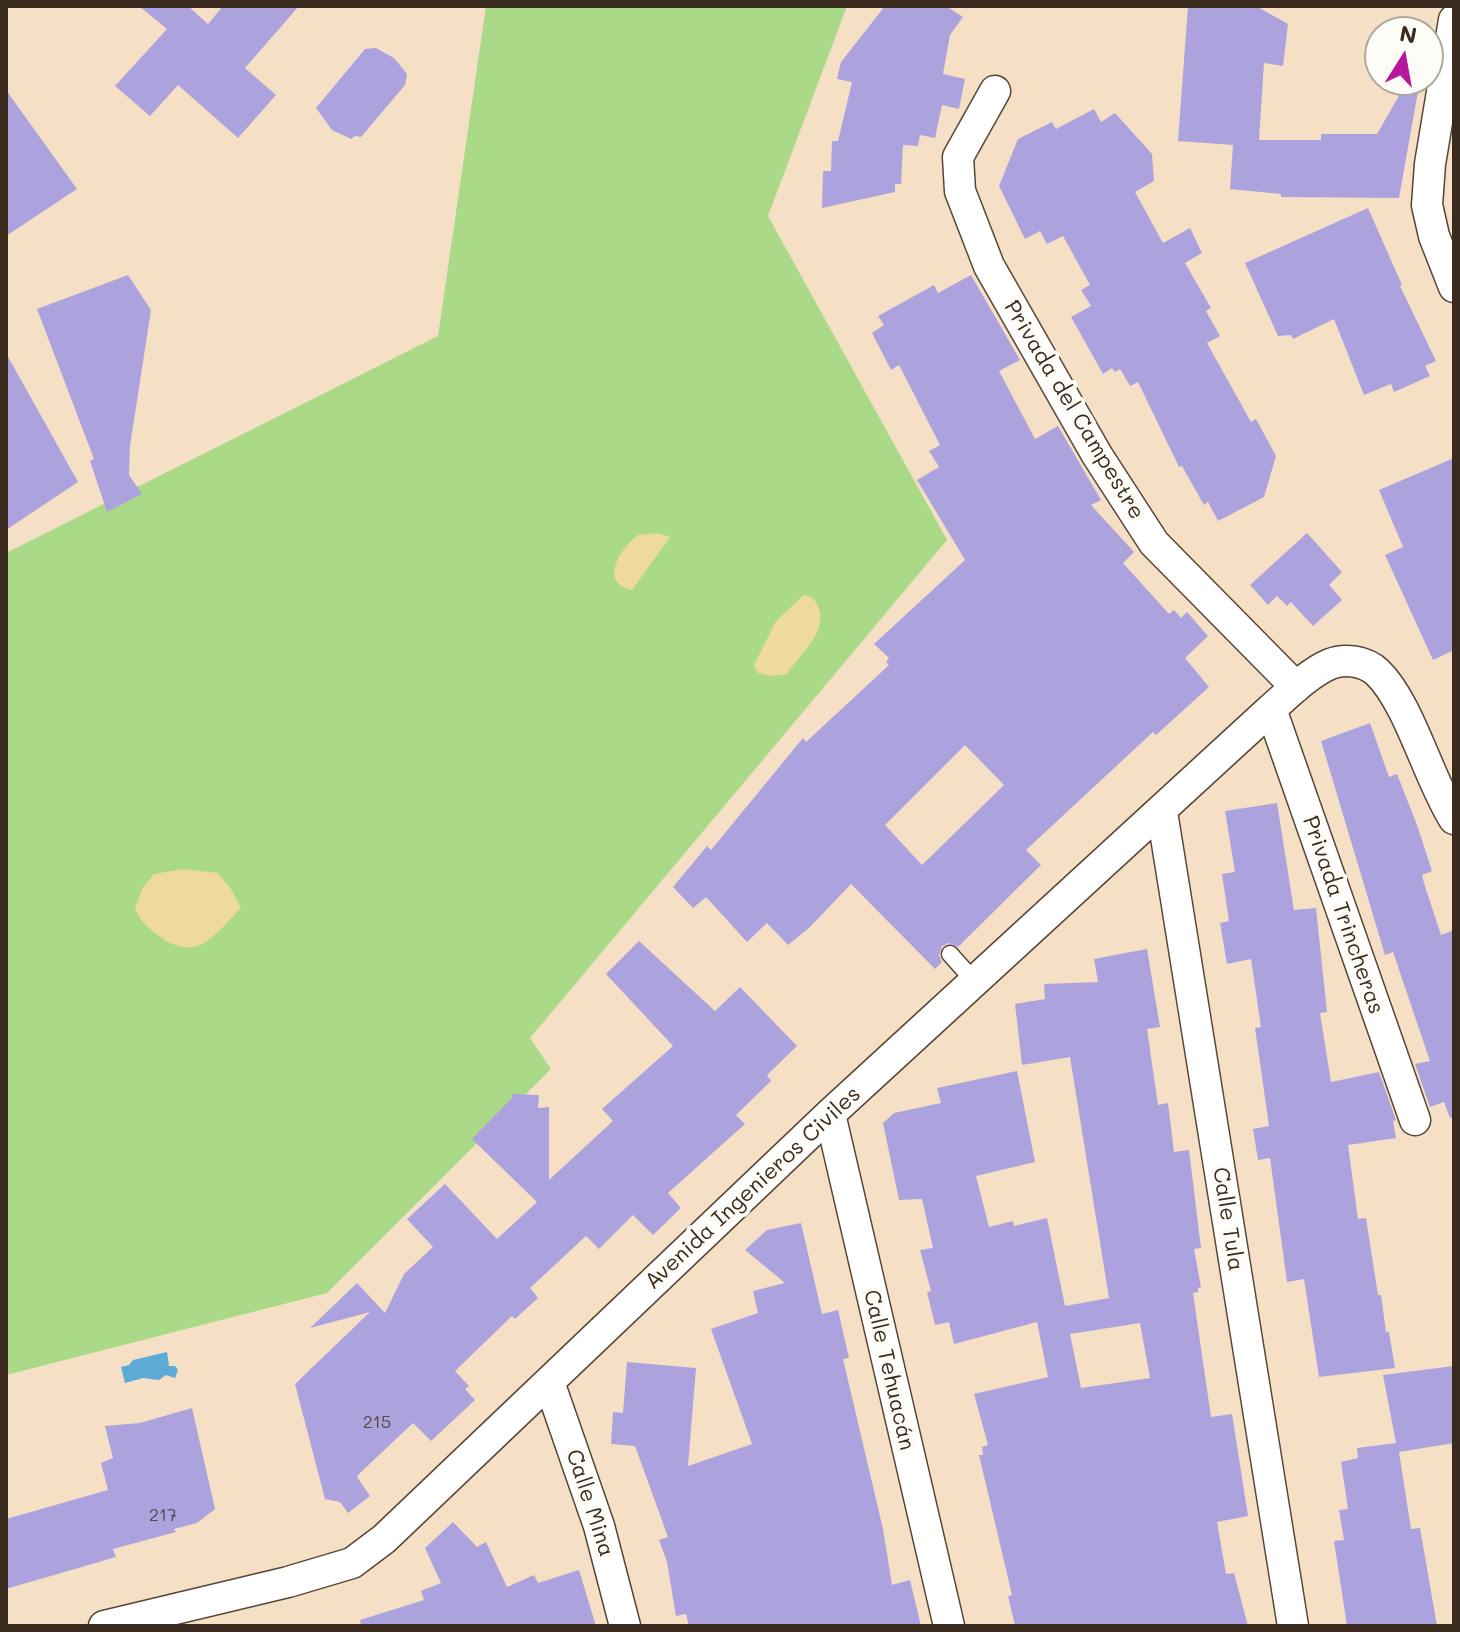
<!DOCTYPE html>
<meta charset="utf-8">
<style>
body{margin:0}
#map{position:relative;width:1460px;height:1632px;overflow:hidden;background:#f5e0c5;font-family:Mali,sans-serif}
canvas{display:block}
.frame{position:absolute;inset:0;border:8px solid #3b2a1e;pointer-events:none}
.north{position:absolute;left:1364px;top:16px;width:80px;height:80px;box-sizing:border-box;background:#fdfcf7;border:2px solid #afa8a0;border-radius:50%;rotate:11deg;font-size:22px;font-weight:700;line-height:32px;text-align:center;color:#3b2a1e}
.north::after{content:'';display:block;margin:auto;width:28px;height:36px;background:#b5179e;clip-path:polygon(50% 0,100% 100%,50% 72%,0 100%)}
</style>
<div id="map">
<canvas width="1460" height="1632"></canvas>
<div class="frame"></div>
<div class="north">N</div>
</div>
<script>
const ctx = document.querySelector('canvas').getContext('2d');
ctx.lineJoin = 'round';
function fillPath(path, color) { ctx.fillStyle = color; ctx.fill(path, 'evenodd'); }
function stroke(path, color, width, dash) { ctx.strokeStyle = color; ctx.lineWidth = width; ctx.lineCap = dash ? 'butt' : 'round'; ctx.setLineDash(dash || []); ctx.stroke(path); }
function drawText(font, color, halo, rows, align = 'center') {
  ctx.font = font + ' Mali,sans-serif'; ctx.lineWidth = 8; ctx.setLineDash([]); ctx.textBaseline = 'middle'; ctx.strokeStyle = halo; ctx.fillStyle = color; for (const [text, x, y, turn = 0] of rows) {
    ctx.save(); ctx.translate(x, y); ctx.rotate((+turn || 0) * Math.PI / 180); ctx.textAlign = isNaN(turn) ? turn : align; if (halo) ctx.strokeText(text, 0, 0); ctx.fillText(text, 0, 0); ctx.restore();
  }
}
const green = new Path2D(`
 M 486,6 L 847,6 L 768,216 L 947,540 L 530,1038 L 551,1069 L 327,1293 L 6,1375 L 6,553 L 438,336 Z`);
const sand = new Path2D(`
 M 657,533 L 670,537 L 632,590 C 598,583 621,547 638,535 Z
 M 804,595 L 813,598 C 835,627 802,651 787,674 L 773,676 L 758,673 L 754,665 L 776,621 Z
 M 183,869 L 218,873 L 231,889 L 241,908 C 214,935 198,964 159,936 C 147,927 141,922 135,908 L 142,889 L 154,874 Z`);
const water = new Path2D(`
 M 167,1352 L 169,1366 L 175,1366 L 178,1370 L 175,1378 L 166,1375 L 159,1380 L 143,1378 L 125,1383 L 121,1367 L 129,1365 L 133,1360 Z`);
const building = new Path2D(`
 M 139,6 L 188,6 L 208,24 L 223,6 L 299,6 L 245,68 L 276,95 L 238,138 L 178,85 L 150,116 L 115,86 L 167,29 Z
 M 885,6 L 946,6 L 963,17 L 950,35 L 943,74 L 965,79 L 959,109 L 942,105 L 935,138 L 920,135 L 918,146 L 903,145 L 901,184 L 895,184 L 895,192 L 822,208 L 823,171 L 831,171 L 832,141 L 838,141 L 852,82 L 837,79 L 841,62 Z
 M 1188,6 L 1256,6 L 1288,24 L 1283,66 L 1264,63 L 1259,140 L 1321,140 L 1321,134 L 1377,134 L 1408,80 L 1420,80 L 1399,198 L 1281,197 L 1281,194 L 1230,189 L 1233,145 L 1178,141 Z
 M 376,48 L 394,58 L 407,74 L 405,85 L 361,137 L 355,136 L 351,139 L 332,130 L 316,108 L 365,49 Z
 M 6,90 L 77,189 L 6,236 Z
 M 1094,109 L 1101,122 L 1115,113 L 1152,154 L 1154,181 L 1135,192 L 1163,243 L 1190,228 L 1202,253 L 1185,263 L 1211,308 L 1206,311 L 1220,336 L 1207,343 L 1251,422 L 1256,419 L 1276,456 L 1264,497 L 1218,521 L 1208,502 L 1204,505 L 1182,466 L 1179,467 L 1138,382 L 1130,386 L 1120,369 L 1115,372 L 1112,368 L 1103,374 L 1071,317 L 1091,306 L 1081,290 L 1090,285 L 1063,236 L 1047,244 L 1040,231 L 1025,239 L 999,186 L 1018,139 L 1052,122 L 1056,129 Z
 M 1368,208 L 1402,285 L 1400,286 L 1436,361 L 1425,366 L 1430,376 L 1394,392 L 1391,384 L 1364,395 L 1334,319 L 1293,339 L 1291,335 L 1278,336 L 1245,263 Z
 M 128,275 L 151,310 L 130,446 L 129,475 L 142,494 L 107,512 L 90,461 L 94,459 L 37,309 Z
 M 971,275 L 1020,360 L 999,371 L 1035,439 L 1058,426 L 1101,500 L 1091,505 L 1134,552 L 1123,563 L 1169,614 L 1174,610 L 1181,618 L 1187,612 L 1208,636 L 1185,658 L 1209,687 L 1156,735 L 1153,732 L 1026,850 L 1041,865 L 958,947 L 949,943 L 942,946 L 939,955 L 942,962 L 935,969 L 851,884 L 810,927 L 788,945 L 767,923 L 747,942 L 706,897 L 693,908 L 673,887 L 707,846 L 711,850 L 803,738 L 806,742 L 889,665 L 886,662 L 889,658 L 874,644 L 965,560 L 917,480 L 939,467 L 929,451 L 940,445 L 899,365 L 891,370 L 872,333 L 884,325 L 878,316 L 934,285 L 938,293 ZM 965,745 L 1004,785 L 922,865 L 885,825 Z
 M 6,353 L 78,482 L 6,530 Z
 M 1454,458 L 1454,650 L 1433,660 L 1385,555 L 1403,547 L 1379,490 Z
 M 1307,533 L 1342,572 L 1329,585 L 1342,600 L 1313,626 L 1291,602 L 1287,606 L 1277,596 L 1268,605 L 1250,585 Z
 M 1370,723 L 1389,777 L 1397,774 L 1417,825 L 1432,871 L 1422,875 L 1424,883 L 1441,935 L 1454,930 L 1454,1117 L 1450,1118 L 1444,1102 L 1430,1107 L 1415,1064 L 1430,1061 L 1393,952 L 1385,955 L 1321,741 Z
 M 1277,803 L 1294,910 L 1316,908 L 1327,1012 L 1320,1013 L 1331,1082 L 1379,1072 L 1396,1120 L 1393,1121 L 1396,1138 L 1348,1145 L 1358,1219 L 1366,1218 L 1378,1295 L 1381,1295 L 1386,1332 L 1389,1332 L 1395,1368 L 1319,1377 L 1304,1279 L 1287,1282 L 1270,1158 L 1258,1160 L 1253,1129 L 1269,1126 L 1255,1028 L 1261,1027 L 1251,959 L 1227,964 L 1220,923 L 1229,921 L 1222,874 L 1235,872 L 1225,811 Z
 M 639,941 L 715,1011 L 740,987 L 797,1046 L 767,1075 L 771,1081 L 736,1115 L 745,1124 L 668,1193 L 681,1208 L 653,1235 L 633,1215 L 599,1249 L 586,1236 L 530,1288 L 538,1298 L 515,1319 L 512,1316 L 455,1371 L 469,1386 L 465,1389 L 475,1400 L 431,1441 L 413,1423 L 360,1473 L 357,1477 L 370,1496 L 348,1513 L 340,1502 L 325,1499 L 295,1384 L 370,1312 L 310,1328 L 357,1283 L 385,1313 L 404,1274 L 433,1247 L 407,1219 L 445,1184 L 497,1239 L 537,1202 L 472,1139 L 512,1098 L 512,1094 L 539,1095 L 538,1108 L 549,1107 L 549,1180 L 613,1121 L 602,1109 L 673,1046 L 606,974 Z
 M 1147,949 L 1160,1027 L 1147,1029 L 1158,1105 L 1168,1103 L 1174,1152 L 1189,1150 L 1201,1248 L 1194,1249 L 1201,1287 L 1198,1288 L 1198,1292 L 1193,1293 L 1211,1417 L 1232,1414 L 1248,1516 L 1217,1522 L 1226,1574 L 1234,1573 L 1248,1626 L 1015,1626 L 1008,1596 L 1012,1595 L 979,1455 L 983,1455 L 982,1447 L 988,1445 L 974,1394 L 1048,1377 L 1037,1322 L 954,1344 L 949,1322 L 935,1325 L 927,1292 L 931,1291 L 920,1250 L 933,1248 L 922,1199 L 899,1200 L 883,1123 L 894,1113 L 941,1103 L 937,1088 L 1017,1071 L 1035,1162 L 976,1176 L 989,1227 L 1013,1221 L 1014,1226 L 1047,1218 L 1065,1306 L 1109,1298 L 1070,1057 L 1022,1065 L 1015,1004 L 1045,999 L 1044,984 L 1098,982 L 1094,959 ZM 1140,1323 L 1150,1378 L 1081,1388 L 1070,1334 Z
 M 801,1223 L 822,1314 L 838,1310 L 849,1358 L 843,1359 L 883,1529 L 892,1585 L 910,1580 L 921,1626 L 689,1626 L 686,1614 L 676,1616 L 667,1562 L 659,1540 L 668,1537 L 635,1446 L 611,1444 L 613,1412 L 623,1413 L 627,1362 L 696,1368 L 688,1466 L 752,1444 L 711,1329 L 758,1313 L 753,1291 L 785,1283 L 745,1250 L 767,1230 Z
 M 1454,1366 L 1454,1443 L 1399,1452 L 1411,1529 L 1420,1528 L 1437,1626 L 1347,1626 L 1334,1541 L 1344,1540 L 1339,1510 L 1348,1509 L 1341,1462 L 1358,1458 L 1357,1448 L 1396,1443 L 1383,1375 Z
 M 192,1408 L 215,1509 L 197,1523 L 174,1529 L 176,1532 L 113,1549 L 116,1557 L 6,1589 L 6,1519 L 108,1490 L 101,1463 L 113,1458 L 105,1426 L 140,1423 Z
 M 453,1522 L 477,1547 L 486,1542 L 507,1587 L 534,1575 L 538,1583 L 579,1570 L 596,1626 L 361,1626 L 360,1620 L 424,1600 L 421,1591 L 441,1583 L 425,1548 Z`);
const lane = new Path2D(`
 M 950,954 L 975,982`);
const street = new Path2D(`
 M 1454,20 L 1430,164 L 1427,205 L 1434,236 L 1454,287
 M 995,91 L 958,157 L 960,191 L 989,266 L 1097,455 L 1154,543 L 1296,687
 M 1271,709 L 1415,1120
 M 1162,812 L 1293,1626
 M 830,1114 L 949,1626
 M 549,1382 L 599,1526 L 625,1626
 M 104,1626 L 288,1582 L 352,1563 L 384,1539 L 830,1114 L 1271,709 C 1288,694 1309,673 1330,664 C 1345,658 1365,661 1377,672 C 1409,702 1428,778 1454,819`);
const numberNames = [
 ["215",377,1422],
 ["217",163,1515]
];
const streetNames = [
 ["Privada del Campestre",1074,410,59],
 ["Privada Trincheras",1343,915,71],
 ["Avenida Ingenieros Civiles",753,1188,-43],
 ["Calle Tula",1228,1219,81],
 ["Calle Tehuacán",889,1370,77],
 ["Calle Mina",590,1503,72]
];
fillPath(green, '#aad987');
fillPath(sand, '#eeda9e');
fillPath(water, '#5cabd6');
fillPath(building, '#aca3de');
stroke(lane, '#574537', 19);
stroke(street, '#574537', 33);
stroke(lane, '#fff', 16);
stroke(street, '#fff', 30);
drawText('18px', '#57484e', null, numberNames);
drawText('22px', '#3b2a1e', '#fdfcf7', streetNames);
</script>
